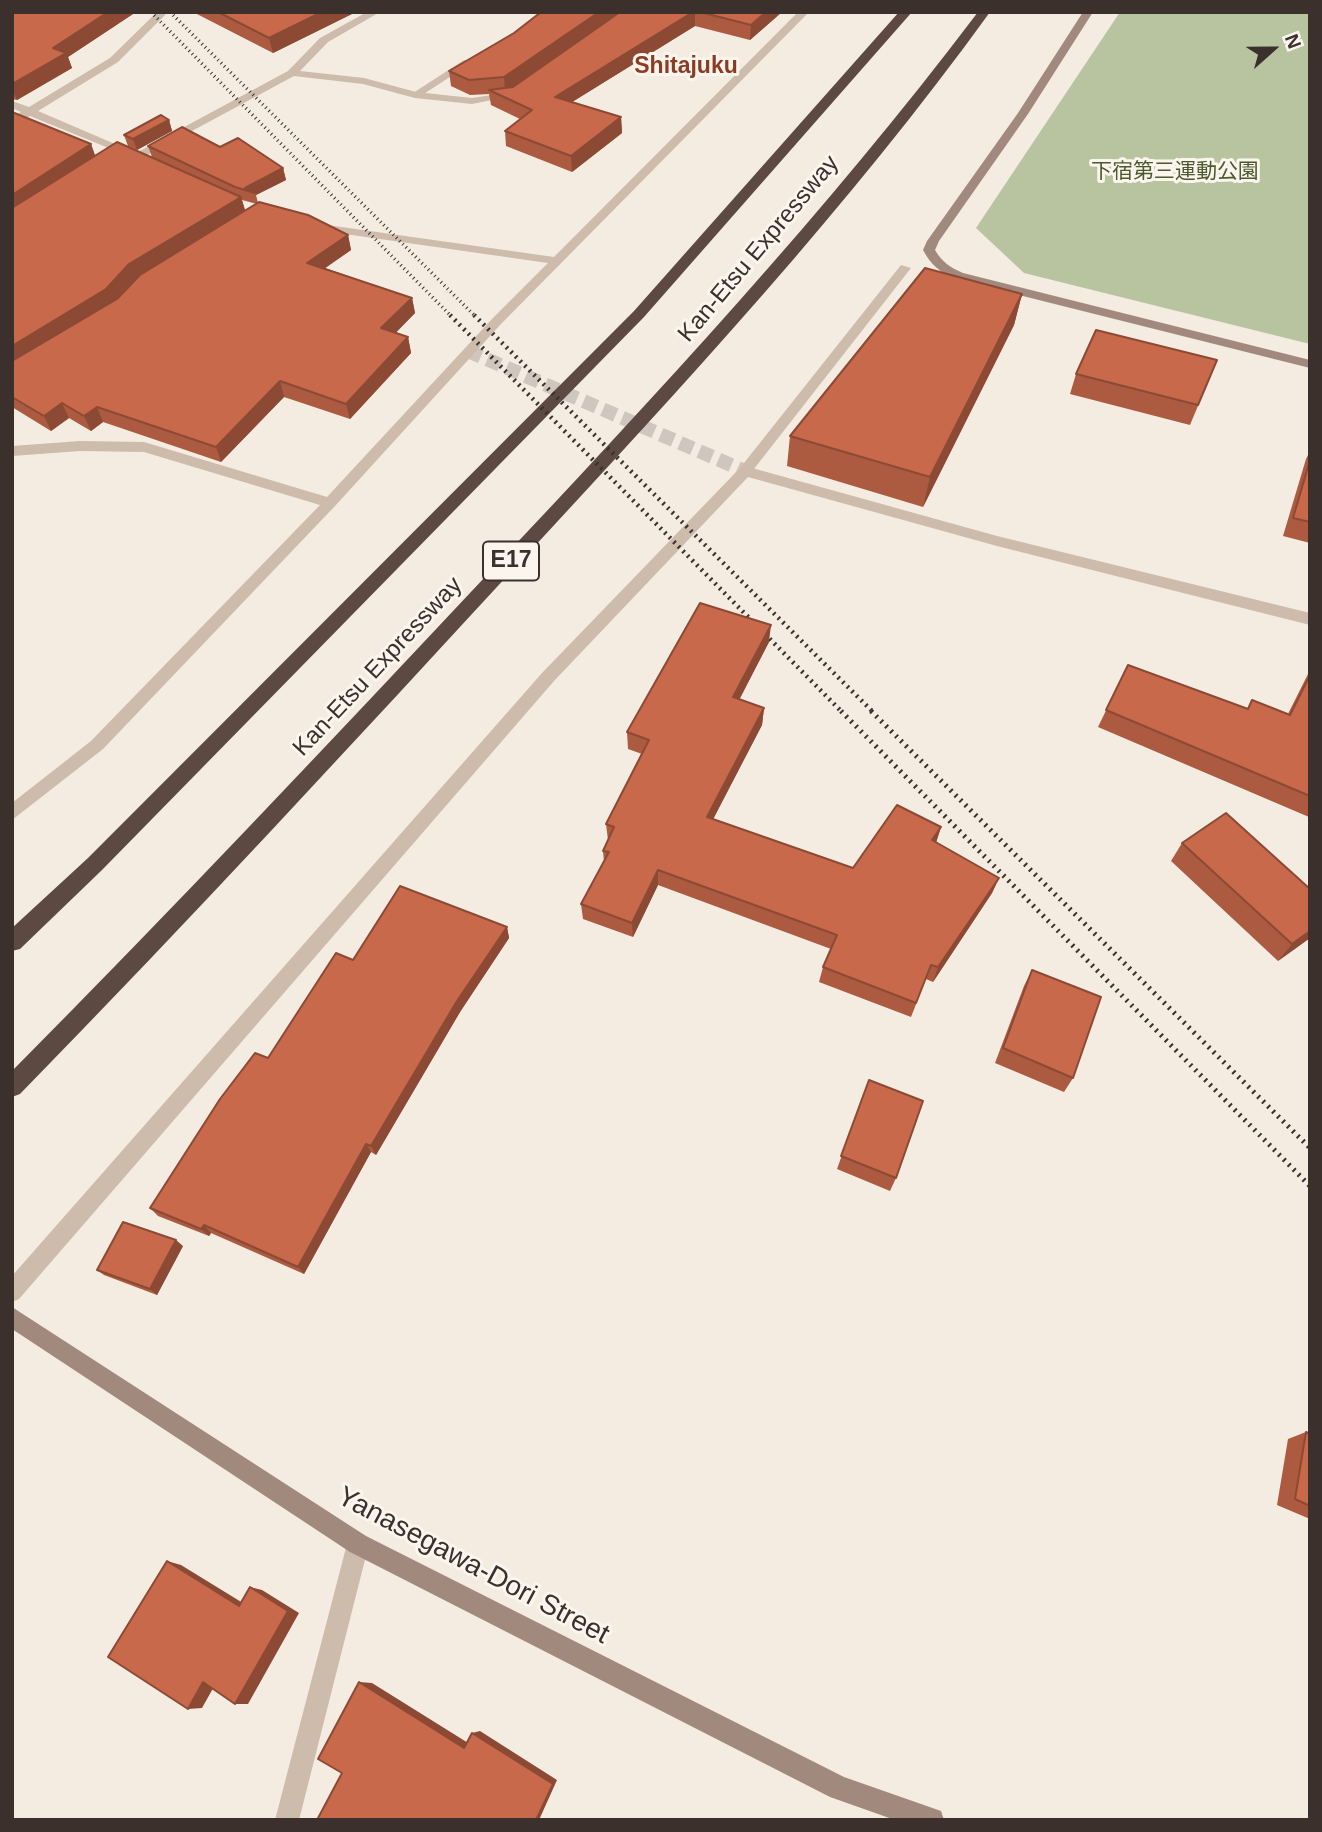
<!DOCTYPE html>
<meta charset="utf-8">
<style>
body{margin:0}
#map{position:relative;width:1322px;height:1832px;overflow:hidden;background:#f4ebe1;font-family:Helvetica,sans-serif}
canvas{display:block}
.frame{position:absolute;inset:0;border:14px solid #3b302b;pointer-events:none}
.north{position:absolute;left:1238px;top:14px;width:70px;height:70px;-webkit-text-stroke:5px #fbf5ee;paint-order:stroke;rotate:69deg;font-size:19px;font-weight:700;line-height:28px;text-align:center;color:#3b302b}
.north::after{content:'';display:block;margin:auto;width:24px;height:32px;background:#3b302b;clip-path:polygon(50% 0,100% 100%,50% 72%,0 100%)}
</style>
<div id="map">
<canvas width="1322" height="1832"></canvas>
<div class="frame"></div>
<div class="north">N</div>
</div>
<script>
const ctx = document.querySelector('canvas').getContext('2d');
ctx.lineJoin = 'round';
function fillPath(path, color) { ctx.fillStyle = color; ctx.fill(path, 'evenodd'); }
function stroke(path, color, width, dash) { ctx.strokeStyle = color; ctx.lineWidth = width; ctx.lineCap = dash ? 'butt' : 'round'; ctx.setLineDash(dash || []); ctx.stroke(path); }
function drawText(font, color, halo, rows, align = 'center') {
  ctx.font = font + ' Helvetica,"Noto Sans JP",sans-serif'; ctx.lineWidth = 6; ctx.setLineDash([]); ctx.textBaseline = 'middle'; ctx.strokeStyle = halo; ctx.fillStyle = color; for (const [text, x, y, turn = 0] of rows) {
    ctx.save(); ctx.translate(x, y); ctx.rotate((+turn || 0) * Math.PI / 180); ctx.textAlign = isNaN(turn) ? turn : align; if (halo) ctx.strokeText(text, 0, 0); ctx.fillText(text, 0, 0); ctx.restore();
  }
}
const green = new Path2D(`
 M 1120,12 L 1310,12 L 1310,344 L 1024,273 L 976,228 Z`);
const streetTunnel = new Path2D(`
 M 468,351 L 745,471`);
const lane = new Path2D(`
 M 464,60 L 473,62 L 419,97 L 410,95 Z
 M 901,265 L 911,268 L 750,474 L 740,474 L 740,468 Z
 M 358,1533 L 366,1536 L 369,1544 L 299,1820 L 275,1820 L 347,1544 L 350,1536 Z`);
const street = new Path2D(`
 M 157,12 L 168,12 L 118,62 L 38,111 L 136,153 L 288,71 L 320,38 L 367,12 L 380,12 L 328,42 L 300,71 L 364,78 L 416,92 L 472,98 L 512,92 L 517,95 L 472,104 L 415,98 L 363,84 L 294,76 L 138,160 L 30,116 L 12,125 L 12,117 L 21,112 L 12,108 L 12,101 L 29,107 L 110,58 Z
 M 798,12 L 809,12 L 500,325 L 335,506 L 103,749 L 12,820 L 12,803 L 91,741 L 320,505 L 144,452 L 80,451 L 12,456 L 12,446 L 80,441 L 144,442 L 327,497 L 492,319 L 548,263 L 317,230 L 311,226 L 313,223 L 554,257 Z
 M 745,466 L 997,536 L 1310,613 L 1310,625 L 997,546 L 748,477 L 554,681 L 19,1299 L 12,1302 L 12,1276 L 542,673 L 740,468 Z`);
const secondary = new Path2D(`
 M 1083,12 L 1093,12 L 1028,114 L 939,241 L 935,250 C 942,262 951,268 963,273 L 1310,360 L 1310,368 L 955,279 C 940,272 931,265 923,250 L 927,241 L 1018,113 Z
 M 12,1307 L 366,1536 L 844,1777 L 941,1811 L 944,1820 L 895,1820 L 830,1797 L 350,1552 L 12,1329 Z`);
const highway = new Path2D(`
 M 899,12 L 912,12 L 644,317 L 102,870 L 20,949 L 12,951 L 12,928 L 88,858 L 634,311 Z
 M 978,12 L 990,12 C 850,206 683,386 520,562 C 355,741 190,920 20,1094 L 12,1097 L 12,1071 C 173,909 329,743 485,577 C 656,395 827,212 978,12 Z`);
const railFar2 = new Path2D(`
 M 151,12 L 451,316
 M 170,12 L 475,316`);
const railFar1 = new Path2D(`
 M 450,315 L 842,712
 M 474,315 L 873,712`);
const rail = new Path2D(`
 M 841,711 L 1310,1186
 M 871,711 L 1310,1148`);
const wall = new Path2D(`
 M 12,12 L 136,12 L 68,57 L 72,68 L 17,100 L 12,99 Z
 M 193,12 L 356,12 L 273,53 Z
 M 541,12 L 782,12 L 750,40 L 695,26 L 572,102 L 621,117 L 622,133 L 572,172 L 506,146 L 505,131 L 520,119 L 491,105 L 489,94 L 470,95 L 451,86 L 449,71 L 514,33 Z
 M 12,112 L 91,144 L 95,155 L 152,157 L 148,146 L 220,147 L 283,168 L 286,180 L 256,195 L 258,203 L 348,235 L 351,250 L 325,268 L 412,298 L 415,313 L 395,333 L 408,337 L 411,353 L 350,419 L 284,397 L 221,462 L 103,422 L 91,431 L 69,418 L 51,431 L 12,407 ZM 242,200 L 257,204 L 245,211 Z
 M 169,120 L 172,131 L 137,150 L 128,146 L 124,135 Z
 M 1022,294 L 1014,325 L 923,507 L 787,466 L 790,436 Z
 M 1217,360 L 1190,425 L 1070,394 L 1076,374 Z
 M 1310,451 L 1310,543 L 1283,536 L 1306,459 Z
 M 769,642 L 739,699 L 764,708 L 762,725 L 713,819 L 853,868 L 941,827 L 936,842 L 999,878 L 992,893 L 933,982 L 926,979 L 911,1017 L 819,982 L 823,967 L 831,949 L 658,885 L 633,937 L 583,919 L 581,904 L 604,862 L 603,851 L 608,840 L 606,824 L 642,754 L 628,749 L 627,732 Z
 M 1128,665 L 1247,709 L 1252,700 L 1288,714 L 1310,670 L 1310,816 L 1309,817 L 1098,727 Z
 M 1182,843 L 1310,889 L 1310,938 L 1278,961 L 1171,861 Z
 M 507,927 L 509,938 L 460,1012 L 376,1155 L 371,1152 L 304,1274 L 211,1233 L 209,1236 L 158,1216 L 150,1208 L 268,1058 L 353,960 Z
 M 1032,970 L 1073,1078 L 1064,1092 L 995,1063 L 1024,986 Z
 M 869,1080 L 896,1178 L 890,1191 L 837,1169 Z
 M 183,1246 L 157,1295 L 104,1275 L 97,1270 Z
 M 1306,1432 L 1310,1434 L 1310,1519 L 1277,1505 L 1288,1439 Z`);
const shadedWall = new Path2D(`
 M 108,12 L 136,12 L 68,57 L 72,68 L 17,100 L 12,89 L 12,84 L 53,48 Z
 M 322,12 L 356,12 L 273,53 L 269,38 Z
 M 599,12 L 621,12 L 505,92 L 504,77 Z
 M 693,12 L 695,12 L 695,26 L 556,112 L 555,97 Z
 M 766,12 L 782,12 L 750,40 L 751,25 Z
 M 621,117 L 622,133 L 572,172 L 571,156 Z
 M 169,120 L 172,131 L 137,150 L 133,139 Z
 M 91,144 L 96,159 L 12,215 L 12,195 Z
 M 283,168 L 286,180 L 256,195 L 255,193 L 245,188 Z
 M 241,197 L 246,213 L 112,304 L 12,366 L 12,346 L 129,264 Z
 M 348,235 L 351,250 L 311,278 L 307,263 Z
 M 1022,294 L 1014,325 L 923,507 L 930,477 Z
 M 412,298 L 415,313 L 385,344 L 381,328 Z
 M 408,337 L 411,353 L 350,419 L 346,404 Z
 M 280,381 L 284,397 L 221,462 L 216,447 Z
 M 62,403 L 69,418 L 51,431 L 44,416 Z
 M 97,407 L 103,422 L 91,431 L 84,416 Z
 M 771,625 L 769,642 L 732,714 L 733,697 Z
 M 764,708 L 762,725 L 706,833 L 707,817 Z
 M 941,827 L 936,843 L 932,840 Z
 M 658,870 L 658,885 L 633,937 L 632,923 Z
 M 999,878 L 992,893 L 933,982 L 938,967 Z
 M 507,927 L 509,938 L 460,1012 L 376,1155 L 371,1146 L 457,1001 Z
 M 1310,931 L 1310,938 L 1278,961 L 1292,944 Z
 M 366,1144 L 371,1152 L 304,1274 L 298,1267 Z
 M 204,1225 L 211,1233 L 209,1236 L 201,1229 Z
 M 176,1240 L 183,1246 L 157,1295 L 150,1289 Z
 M 167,1561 L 181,1565 L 251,1608 L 239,1606 Z
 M 250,1587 L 262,1590 L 299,1613 L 248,1704 L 235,1704 Z
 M 203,1682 L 216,1683 L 202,1708 L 188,1709 Z
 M 359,1682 L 372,1683 L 473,1746 L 464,1748 Z
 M 480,1731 L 557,1780 L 539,1820 L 536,1820 L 472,1733 Z`);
const building = new Path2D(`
 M 12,12 L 108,12 L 53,48 L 66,53 L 12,84 Z
 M 218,12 L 322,12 L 269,38 Z
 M 541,12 L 599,12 L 504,77 L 469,80 L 449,71 L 514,33 Z
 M 620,12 L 693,12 L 555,97 L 621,117 L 571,156 L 505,131 L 532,110 L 489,90 L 513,87 Z
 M 700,12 L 766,12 L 751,25 Z
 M 12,112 L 91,144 L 12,195 Z
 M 161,115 L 169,120 L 133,139 L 124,135 Z
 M 182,127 L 220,147 L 238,138 L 283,168 L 245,188 L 255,193 L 235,187 L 148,146 Z
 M 117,142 L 241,197 L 129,264 L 106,289 L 12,346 L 12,208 Z
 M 259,202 L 308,215 L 348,235 L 307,263 L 412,298 L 381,328 L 408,337 L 346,404 L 280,381 L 216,447 L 97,407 L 84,416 L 62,403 L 44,416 L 12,397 L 12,361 L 117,299 L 140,275 Z
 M 925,268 L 1022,294 L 930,477 L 790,436 Z
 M 1096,330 L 1217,360 L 1198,405 L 1076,374 Z
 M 1310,460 L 1310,522 L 1293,518 Z
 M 700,603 L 771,625 L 733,697 L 764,708 L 707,817 L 853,868 L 897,805 L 941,827 L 932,840 L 999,878 L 938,967 L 931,965 L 916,1003 L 823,967 L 837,935 L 658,870 L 632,923 L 581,904 L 609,852 L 603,851 L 614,827 L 606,824 L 649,740 L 627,732 Z
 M 1128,665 L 1248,709 L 1252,700 L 1290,715 L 1310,675 L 1310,796 L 1106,710 Z
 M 1226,813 L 1310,889 L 1310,931 L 1292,944 L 1182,843 Z
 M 400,886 L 507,927 L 457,1001 L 371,1146 L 366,1144 L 298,1267 L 204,1225 L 201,1229 L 150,1208 L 220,1099 L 255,1053 L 268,1058 L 336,953 L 353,960 Z
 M 1032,970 L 1101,997 L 1073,1078 L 1003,1048 Z
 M 869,1080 L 923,1101 L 896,1178 L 841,1156 Z
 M 123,1222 L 176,1240 L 150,1289 L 97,1270 Z
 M 1306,1432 L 1310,1434 L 1310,1506 L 1295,1499 Z
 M 167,1561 L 239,1606 L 250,1587 L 288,1611 L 235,1704 L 203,1682 L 188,1709 L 108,1657 Z
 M 359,1682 L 464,1748 L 472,1733 L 553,1784 L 536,1820 L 317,1820 L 342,1773 L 318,1759 Z`);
const farParknames = [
 ["下宿第三運動公園",1175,172]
];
const farQuarternames = [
 ["Shitajuku",686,67]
];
const shields = [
 [511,561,56]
];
const shieldNames = [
 ["E17",511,561]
];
const streetNames = [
 ["Kan-Etsu Expressway",759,249,-50],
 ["Kan-Etsu Expressway",378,667,-47]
];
const nearStreetnames = [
 ["Yanasegawa-Dori Street",473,1566,28]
];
fillPath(green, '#b8c4a0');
stroke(streetTunnel, '#cfc6bd', 14, [14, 7]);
fillPath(lane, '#cdbbac');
fillPath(street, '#cdbbac');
fillPath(secondary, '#a18a7d');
fillPath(highway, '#5c4a42');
stroke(railFar2, '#3b302b', 3.5, [1, 3.5]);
stroke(railFar1, '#3b302b', 4.5, [2, 4.5]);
stroke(rail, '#3b302b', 5, [2, 5]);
fillPath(wall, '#ac5a40');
fillPath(shadedWall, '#8c4a34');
fillPath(building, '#c8694b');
stroke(building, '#8c4a34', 2);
drawText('21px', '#4a5a2e', '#fbf5ee', farParknames);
drawText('bold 23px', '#8c3b22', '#fbf5ee', farQuarternames);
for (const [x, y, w] of shields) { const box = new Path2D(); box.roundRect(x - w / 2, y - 19.5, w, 39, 5); ctx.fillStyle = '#fbf5ee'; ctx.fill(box); stroke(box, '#3b302b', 2); }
drawText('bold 23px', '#3b302b', null, shieldNames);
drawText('24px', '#3b302b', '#fbf5ee', streetNames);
drawText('28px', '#3b302b', '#fbf5ee', nearStreetnames);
</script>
